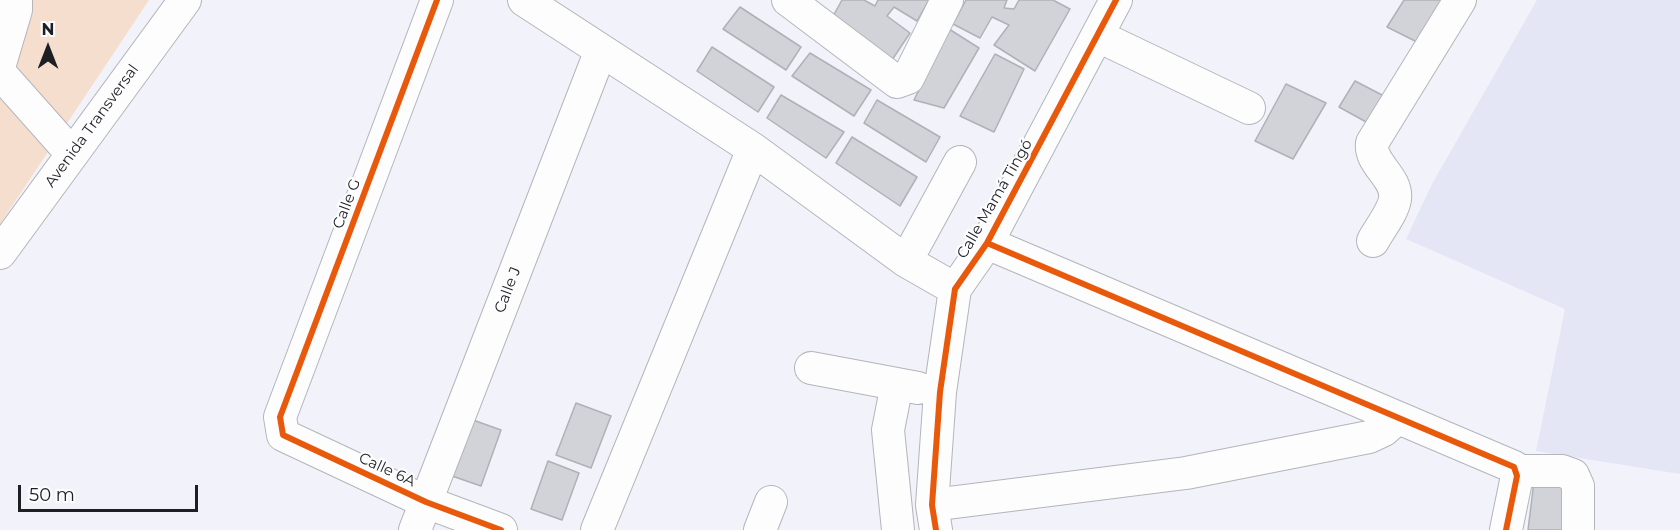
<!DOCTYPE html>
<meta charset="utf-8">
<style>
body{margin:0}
#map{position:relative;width:1680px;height:530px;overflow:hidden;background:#f1f2fa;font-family:Montserrat,sans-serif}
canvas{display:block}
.north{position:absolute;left:18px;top:18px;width:60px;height:60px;-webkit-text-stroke:4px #fdfdfd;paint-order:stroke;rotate:0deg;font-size:16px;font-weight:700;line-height:24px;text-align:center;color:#1e1f24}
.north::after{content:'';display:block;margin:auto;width:21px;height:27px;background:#1e1f24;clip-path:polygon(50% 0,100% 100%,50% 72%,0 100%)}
.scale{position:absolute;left:18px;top:485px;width:180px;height:27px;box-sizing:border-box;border:3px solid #1e1f24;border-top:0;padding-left:8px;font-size:18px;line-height:21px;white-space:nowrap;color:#1e1f24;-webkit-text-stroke:4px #fdfdfd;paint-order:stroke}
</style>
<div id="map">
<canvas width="1680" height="530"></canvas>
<div class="north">N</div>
<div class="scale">50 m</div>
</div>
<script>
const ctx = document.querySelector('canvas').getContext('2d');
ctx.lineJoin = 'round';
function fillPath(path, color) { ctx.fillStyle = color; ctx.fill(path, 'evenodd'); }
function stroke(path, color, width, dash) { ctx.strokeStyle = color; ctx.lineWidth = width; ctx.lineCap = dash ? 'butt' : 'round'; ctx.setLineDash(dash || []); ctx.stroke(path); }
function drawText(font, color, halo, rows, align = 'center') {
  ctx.font = font + ' Montserrat,sans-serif'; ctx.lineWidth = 4.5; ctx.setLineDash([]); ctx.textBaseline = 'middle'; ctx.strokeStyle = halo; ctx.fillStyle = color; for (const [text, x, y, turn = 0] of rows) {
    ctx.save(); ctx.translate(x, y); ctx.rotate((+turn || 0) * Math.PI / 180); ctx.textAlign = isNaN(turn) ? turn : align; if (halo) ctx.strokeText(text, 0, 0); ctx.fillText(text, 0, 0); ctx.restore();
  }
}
const built = new Path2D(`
 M 1537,0 L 1680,0 L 1680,474 L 1536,451 L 1565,309 L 1406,239 L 1432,184 Z`);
const green = new Path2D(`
 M 0,0 L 149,0 L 0,224 Z`);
const building = new Path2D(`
 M 842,0 L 864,0 L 875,6 L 878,0 L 929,0 L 917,21 L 894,7 L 887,16 L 910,33 L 892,60 L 832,18 Z
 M 966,0 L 1007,0 L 1004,8 L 1014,9 L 1019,0 L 1053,0 L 1070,9 L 1035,71 L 994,45 L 1009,25 L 992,17 L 980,38 L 953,24 Z
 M 1404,0 L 1452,0 L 1417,42 L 1387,27 Z
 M 740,7 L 801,47 L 786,70 L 723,29 Z
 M 949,29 L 979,48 L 944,108 L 914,100 Z
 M 712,47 L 774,87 L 758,112 L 697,71 Z
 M 810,53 L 871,90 L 854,116 L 792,76 Z
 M 995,54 L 1024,69 L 994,132 L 960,116 Z
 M 1355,81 L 1384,96 L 1368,123 L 1339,107 Z
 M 1286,84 L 1326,103 L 1293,159 L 1255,141 Z
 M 781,95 L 844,132 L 826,158 L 767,118 Z
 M 877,100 L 940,137 L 926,162 L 864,123 Z
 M 852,137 L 917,177 L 900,206 L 836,163 Z
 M 576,403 L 611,416 L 591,468 L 556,455 Z
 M 473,420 L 501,430 L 481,486 L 452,476 Z
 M 548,461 L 579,473 L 562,520 L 531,509 Z
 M 1536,465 L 1572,469 L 1565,530 L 1528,530 Z`);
const minor = new Path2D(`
 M 437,0 L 280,417 L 283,435 L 426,502 L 501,530
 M 524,0 L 753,149 L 906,261 L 955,289
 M 788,0 L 897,82 L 908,78 L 947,0
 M 1098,36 L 1249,108
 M 0,64 L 16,10 L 16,0
 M 0,73 L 71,153
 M 1373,241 C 1380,228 1393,212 1395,199 C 1398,177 1369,164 1372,143 L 1460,0
 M 987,243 L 1514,467 L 1517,476 L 1506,530
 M 0,253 L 185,0
 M 906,261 L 960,162
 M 811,368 L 918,388
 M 897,384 L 888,430 L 898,530
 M 1517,471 L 1562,471 L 1573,475 L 1578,486 L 1578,530
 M 932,505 L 1186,473 L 1369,437 L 1384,430 L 1396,419
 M 415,530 L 601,50
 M 597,530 L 753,149
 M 760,530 L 771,502
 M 936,530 L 932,505 L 940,392 L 955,289 L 987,243 L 1116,0`);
const cycleway = new Path2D(`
 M 437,0 L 280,417 L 283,435 L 426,502 L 501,530
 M 987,243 L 1514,467 L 1517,476 L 1506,530
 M 936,530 L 932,505 L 940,392 L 955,289 L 987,243 L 1116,0`);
const streetNames = [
 ["Avenida Transversal",92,126,-54],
 ["Calle Mamá Tingó",995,199,-60],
 ["Calle G",347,204,-69],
 ["Calle J",508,290,-69],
 ["Calle 6A",387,470,25]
];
fillPath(built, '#e4e6f6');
fillPath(green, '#f5decd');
fillPath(building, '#d2d3d9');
stroke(building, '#b0b1b7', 1.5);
stroke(minor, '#b4b5bb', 34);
stroke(minor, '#fdfdfe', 32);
stroke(cycleway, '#e8590c', 6);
drawText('15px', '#1e1f24', '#fdfdfd', streetNames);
</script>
